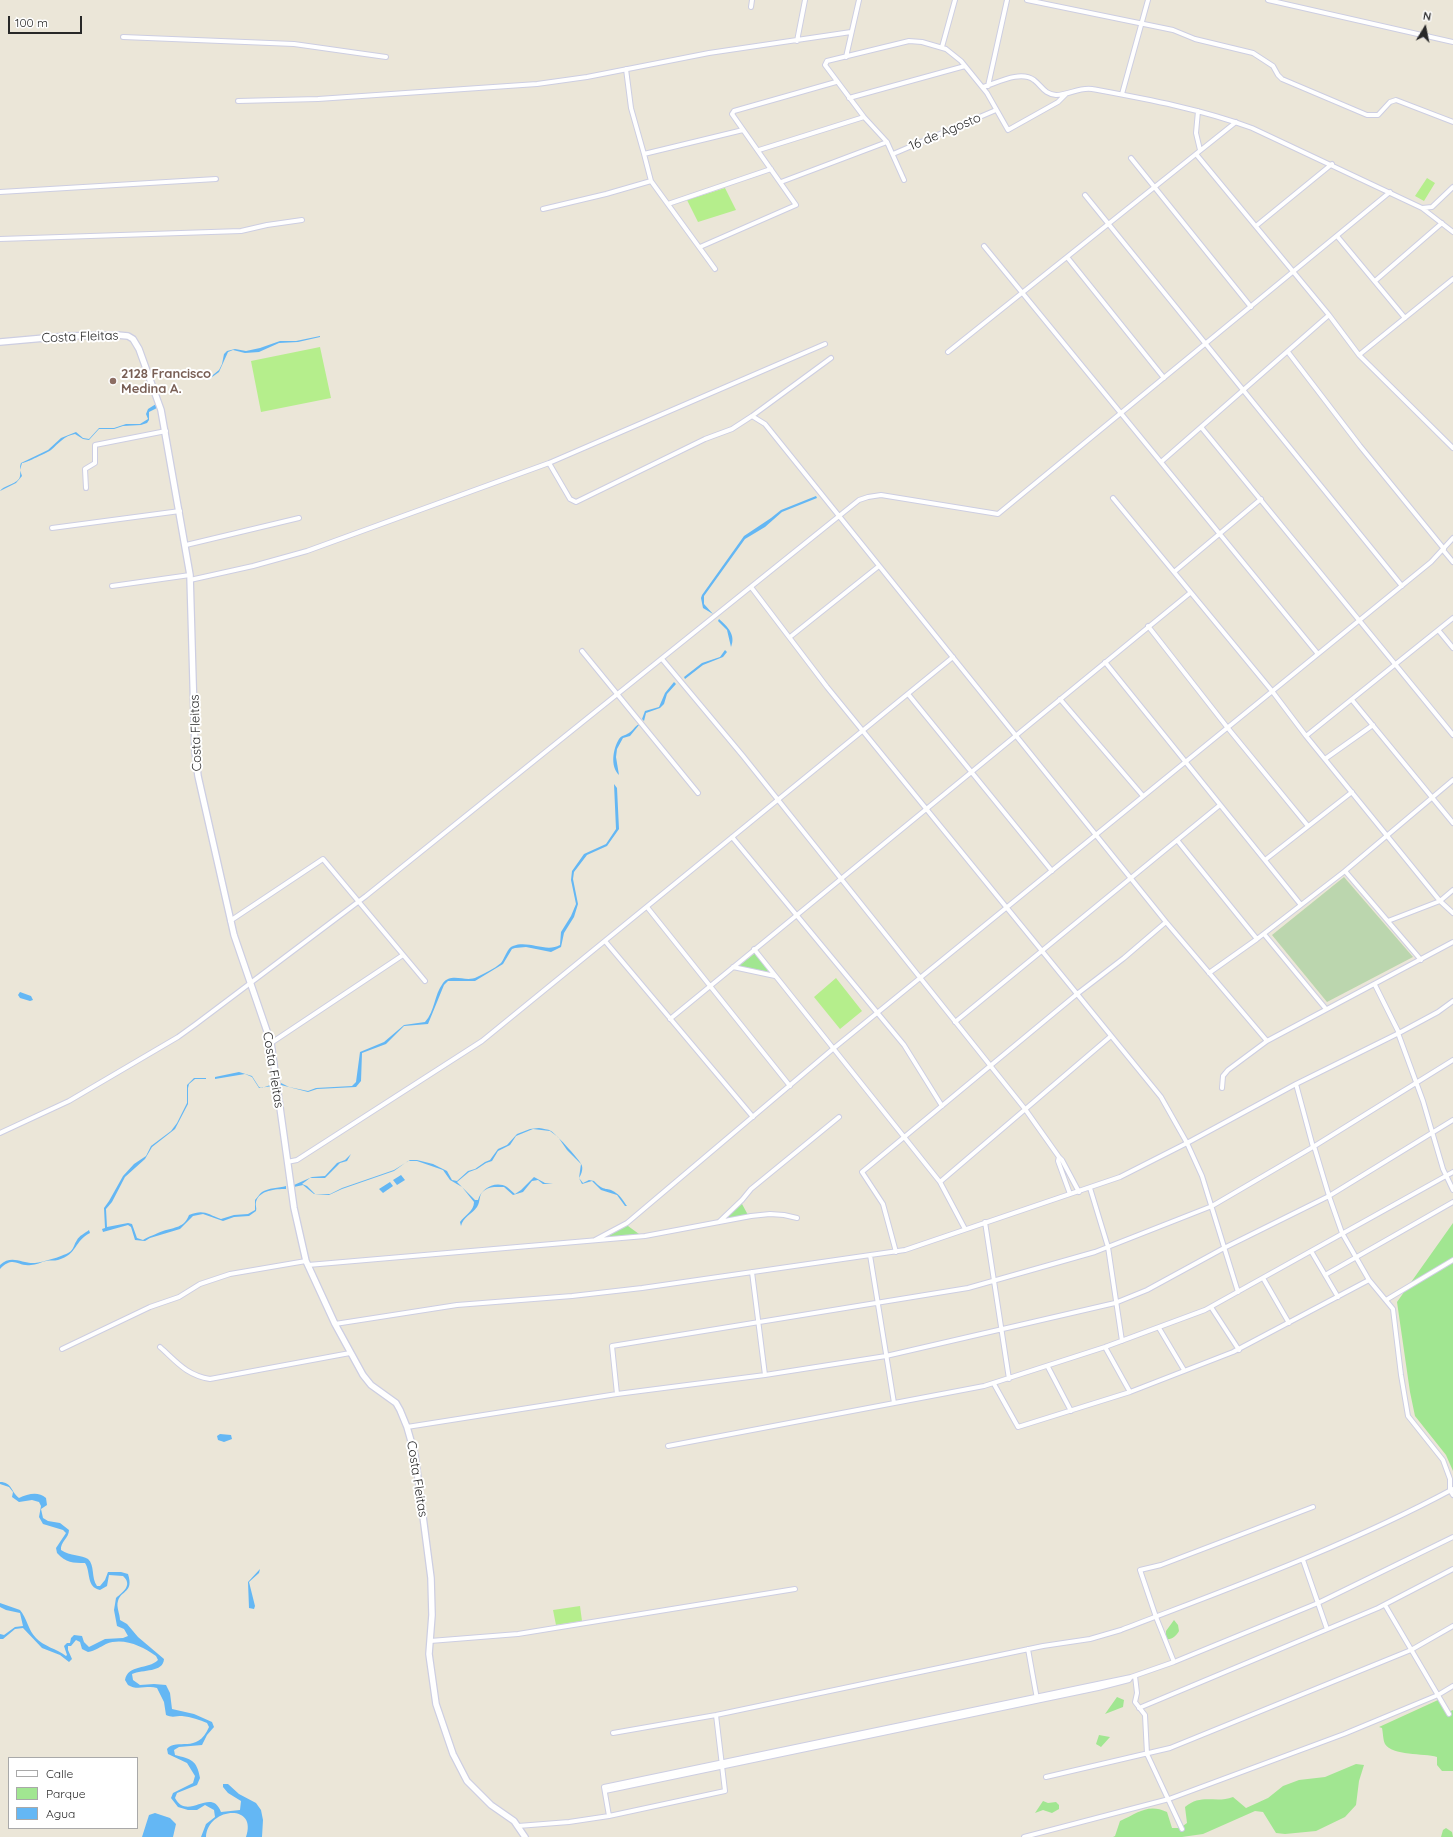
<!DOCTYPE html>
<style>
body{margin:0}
#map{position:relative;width:1453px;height:1837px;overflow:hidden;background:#ebe6d8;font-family:Quicksand,sans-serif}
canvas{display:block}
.legend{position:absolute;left:8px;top:1757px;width:130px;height:72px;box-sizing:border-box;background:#fff;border:1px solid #a9a9a9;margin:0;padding:5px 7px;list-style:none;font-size:12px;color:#282828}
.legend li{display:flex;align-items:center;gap:8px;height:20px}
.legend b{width:20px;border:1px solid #a9a9a9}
.north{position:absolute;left:1405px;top:8px;width:40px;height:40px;-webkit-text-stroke:3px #fff;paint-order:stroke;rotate:10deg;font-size:11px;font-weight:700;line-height:16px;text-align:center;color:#282828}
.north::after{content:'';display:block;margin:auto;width:14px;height:18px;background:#282828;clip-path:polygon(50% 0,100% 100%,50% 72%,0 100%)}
.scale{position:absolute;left:8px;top:16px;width:74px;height:18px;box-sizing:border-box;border:2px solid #282828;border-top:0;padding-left:5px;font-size:12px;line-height:14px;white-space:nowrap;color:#282828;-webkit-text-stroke:3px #fff;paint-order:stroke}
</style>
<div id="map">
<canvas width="1453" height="1837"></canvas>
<ul class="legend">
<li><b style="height:5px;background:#fff"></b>Calle</li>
<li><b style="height:11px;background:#a1e691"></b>Parque</li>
<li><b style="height:11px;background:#64b7f4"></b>Agua</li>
</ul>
<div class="north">N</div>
<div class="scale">100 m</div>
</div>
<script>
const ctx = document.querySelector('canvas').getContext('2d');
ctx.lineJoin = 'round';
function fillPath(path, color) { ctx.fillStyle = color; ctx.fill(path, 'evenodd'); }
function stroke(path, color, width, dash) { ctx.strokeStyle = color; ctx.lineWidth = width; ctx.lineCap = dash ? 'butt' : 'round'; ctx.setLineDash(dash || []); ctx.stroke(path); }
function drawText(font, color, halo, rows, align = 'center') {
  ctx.font = font + ' Quicksand,sans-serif'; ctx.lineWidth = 4; ctx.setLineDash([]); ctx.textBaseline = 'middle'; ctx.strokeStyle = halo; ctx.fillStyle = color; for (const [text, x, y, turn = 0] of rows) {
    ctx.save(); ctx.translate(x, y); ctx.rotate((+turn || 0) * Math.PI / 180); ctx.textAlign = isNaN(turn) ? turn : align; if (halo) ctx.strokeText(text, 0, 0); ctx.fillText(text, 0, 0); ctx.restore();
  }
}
const green = new Path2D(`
 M 754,954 L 755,954 L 769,972 L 739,966 Z
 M 742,1204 L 748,1215 L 725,1219 L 741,1204 Z
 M 1453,1223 L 1453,1471 L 1446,1455 L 1415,1416 L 1410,1392 L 1397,1302 Z
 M 625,1226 L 628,1226 L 639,1234 L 607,1237 Z
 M 1174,1620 L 1178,1625 L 1179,1631 C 1176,1636 1172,1640 1166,1639 L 1166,1631 Z
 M 1117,1697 L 1124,1700 L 1123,1707 L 1105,1714 Z
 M 1438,1700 L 1448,1712 L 1453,1710 L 1453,1771 L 1442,1771 L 1437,1765 L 1437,1757 C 1424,1753 1392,1756 1385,1744 C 1383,1740 1383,1732 1382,1728 L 1379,1727 Z
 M 1099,1735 L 1110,1737 L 1101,1747 L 1096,1744 Z
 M 1356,1764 L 1364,1765 L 1359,1781 L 1356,1805 L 1345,1817 L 1316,1831 L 1285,1834 L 1276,1833 L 1263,1812 L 1255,1811 L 1203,1834 L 1182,1837 L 1113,1837 L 1115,1836 L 1120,1821 C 1138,1813 1148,1803 1167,1812 L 1172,1828 L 1180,1828 L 1187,1823 L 1185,1807 C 1202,1793 1216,1804 1233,1797 L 1246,1808 L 1268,1798 L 1283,1786 L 1299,1780 L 1325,1777 Z
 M 1043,1801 L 1048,1803 L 1056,1802 L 1059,1805 L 1059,1809 L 1052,1813 L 1043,1810 L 1035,1813 Z
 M 1446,1828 L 1452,1832 L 1453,1837 L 1441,1837 L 1443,1830 Z`);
const cemetery = new Path2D(`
 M 1344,877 L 1413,957 L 1327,1002 L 1272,935 Z`);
const pitch = new Path2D(`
 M 1427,178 L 1435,183 L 1424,201 L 1415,196 Z
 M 725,188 L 736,210 L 698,222 L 687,200 Z
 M 320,347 L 331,398 L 261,412 L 251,361 Z
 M 836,978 L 862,1011 L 840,1029 L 814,997 Z
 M 580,1606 L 582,1621 L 556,1625 L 553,1610 Z`);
const water = new Path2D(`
 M 320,336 L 320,337 L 298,342 L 279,343 L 259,352 L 245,353 L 233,350 L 228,352 L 219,372 L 208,380 L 208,379 L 219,370 L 222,364 L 224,354 L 227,351 L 235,349 L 246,351 L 260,348 L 280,341 L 296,341 Z
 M 156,404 L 157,408 L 149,412 L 149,420 L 147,423 L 141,425 L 123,426 L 114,429 L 99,429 L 89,440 L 83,439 L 75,434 C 64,436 59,443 51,450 C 48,452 26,463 22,463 L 20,470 L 22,476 L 16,483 L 0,491 C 4,485 19,484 20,476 C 21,471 19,468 21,463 L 48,450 L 61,438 L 76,432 L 83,438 L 89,439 L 99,428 L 114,428 L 126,424 L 140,424 L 148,419 L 146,414 L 148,409 Z
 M 816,496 L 817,498 L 782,512 L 765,527 L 745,539 L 704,596 L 704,604 L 713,614 L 703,608 L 701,598 L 702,595 L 744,536 L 771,518 L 781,510 Z
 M 719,619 C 728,627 736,635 731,647 L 727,630 L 718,621 Z
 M 725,650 L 727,652 L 723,657 L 703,665 L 685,679 L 684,677 L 702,663 L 720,657 Z
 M 674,682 L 676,684 L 667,694 L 664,704 L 660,708 L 646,713 L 644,721 L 642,719 L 645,711 L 659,707 L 665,693 Z
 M 639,724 L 639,725 L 630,736 L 623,738 L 617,749 L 616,757 L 619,775 C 610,766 613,749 619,739 C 622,735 624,736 627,734 C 631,733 635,726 639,724 Z
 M 614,784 L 617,788 L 619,829 L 607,846 L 587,855 L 574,872 L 573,879 L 578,904 L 574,917 L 564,933 L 561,947 L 551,952 L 526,947 L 515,948 L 512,949 L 503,964 L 475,981 L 448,981 L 444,985 L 428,1024 L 404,1026 L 386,1044 L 362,1053 L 361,1081 L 356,1087 L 317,1089 L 308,1092 L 281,1085 L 281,1083 L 289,1087 L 308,1091 L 316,1088 L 352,1086 L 356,1082 L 360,1052 L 384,1042 L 404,1025 L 425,1022 C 435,1011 434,995 443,983 C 452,972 466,983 477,977 C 485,973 494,969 501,963 C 505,958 507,948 513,946 C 529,940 546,953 560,945 L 561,932 L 571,916 L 576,904 L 571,880 L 572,871 L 584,854 L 606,844 L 616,829 Z
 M 20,992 L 31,996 L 33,1000 L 30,1001 L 20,998 L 18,995 Z
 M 239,1072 L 252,1076 L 259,1087 L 262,1088 L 273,1084 L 273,1086 L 259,1088 L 252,1077 L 245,1074 L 215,1079 L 215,1077 Z
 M 194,1078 L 206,1078 L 206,1079 L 195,1079 L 189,1084 L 188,1088 L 188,1104 L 175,1129 L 152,1147 L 145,1159 L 125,1177 L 112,1202 L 106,1209 L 107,1227 L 128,1223 L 132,1224 L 137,1238 L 143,1240 C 148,1237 158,1233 163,1231 C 175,1227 184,1228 189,1215 C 204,1209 207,1214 221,1219 L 234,1215 L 248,1214 L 255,1210 L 255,1200 C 258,1197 259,1194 262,1192 C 268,1188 279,1188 286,1186 L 286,1189 C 276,1189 259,1190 256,1202 C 255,1205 257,1208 256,1211 L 249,1216 L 234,1217 L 223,1221 L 203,1214 L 193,1216 L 180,1229 L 150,1238 L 145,1241 L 135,1240 L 131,1227 L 128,1225 L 103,1232 L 102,1229 L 105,1228 L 104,1208 L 109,1201 L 123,1176 L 134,1164 L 146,1156 L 151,1146 L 171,1131 L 177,1123 L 187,1103 L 187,1085 Z
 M 539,1128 C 543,1129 548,1129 551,1131 C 556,1134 582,1162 582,1166 C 583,1170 581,1175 579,1178 L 583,1183 L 589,1180 L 594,1181 C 605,1193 607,1186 616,1193 C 621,1196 624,1202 627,1206 L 625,1206 L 617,1195 L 601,1190 L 592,1181 L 582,1184 L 579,1178 L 581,1164 L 567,1150 L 558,1137 L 550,1131 L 533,1129 L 516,1136 L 510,1145 L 498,1151 L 492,1161 L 486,1163 L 477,1169 L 469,1172 L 457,1182 L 475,1200 L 478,1200 C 481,1189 495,1180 507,1187 C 510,1189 512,1192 515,1194 L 521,1190 L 534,1177 L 545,1183 L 553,1184 L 543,1184 L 538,1180 L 532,1181 L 523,1192 L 513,1195 L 504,1187 C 498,1187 490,1186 485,1190 C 478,1194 481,1201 477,1207 C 472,1214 463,1217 461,1226 L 460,1222 C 465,1215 474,1211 474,1202 L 462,1187 L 450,1180 L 443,1170 L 417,1161 L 408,1161 L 394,1171 L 342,1189 L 329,1195 L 314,1194 L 303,1185 L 294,1187 L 294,1185 L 312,1177 L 325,1176 L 337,1163 L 345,1160 L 351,1154 L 347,1161 L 340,1163 L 325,1178 L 310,1178 L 302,1184 L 307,1186 L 315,1194 L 330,1194 L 342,1188 L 394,1170 L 410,1160 L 417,1160 L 433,1164 L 447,1171 L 452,1180 L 457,1181 L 468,1171 L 475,1169 L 485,1162 L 490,1160 L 498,1149 L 507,1145 L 517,1134 L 530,1129 Z
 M 401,1175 L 405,1180 L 397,1185 L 393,1180 Z
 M 390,1182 L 393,1186 L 383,1193 L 379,1189 Z
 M 89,1230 L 90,1233 C 74,1241 78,1254 58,1260 C 54,1261 50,1260 46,1261 C 41,1262 36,1265 31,1265 C 17,1267 14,1255 0,1269 L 0,1265 C 12,1254 22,1264 35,1263 C 43,1262 65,1256 71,1251 C 74,1248 74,1244 77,1240 C 79,1236 85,1233 89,1230 Z
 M 220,1434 L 231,1435 L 232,1439 L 224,1442 L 218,1440 L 217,1436 Z
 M 0,1482 C 12,1482 11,1492 19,1498 C 28,1494 38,1491 46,1498 L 47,1505 L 41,1509 L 43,1518 L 48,1521 L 60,1523 L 69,1530 C 69,1538 60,1542 61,1550 C 70,1556 82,1555 88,1559 C 95,1565 91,1578 97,1586 L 100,1586 L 105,1580 L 108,1572 L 121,1572 L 128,1574 C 134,1593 121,1590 118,1601 C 116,1607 120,1614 120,1620 L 127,1624 L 138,1637 L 164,1659 C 163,1673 143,1669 132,1674 L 133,1680 L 140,1685 L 154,1684 L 166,1685 L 170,1693 L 172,1709 L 194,1714 L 212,1722 L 214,1727 L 207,1735 L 202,1745 L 179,1747 L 174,1750 L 175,1755 C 191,1759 197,1760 200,1778 L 197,1785 L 177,1793 L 175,1798 C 188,1822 211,1786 221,1812 L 240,1810 L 241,1801 L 228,1793 L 223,1787 L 223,1784 L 228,1784 L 239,1794 L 256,1803 L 261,1810 L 263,1820 L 262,1837 L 246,1837 C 258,1802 207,1808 206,1837 L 201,1837 L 206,1824 L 215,1817 L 214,1810 L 205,1805 L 197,1810 L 188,1810 L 178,1807 L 171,1798 L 173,1793 L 193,1783 L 195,1776 L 187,1763 L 168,1754 L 167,1749 C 177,1737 197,1755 209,1727 L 207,1723 C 200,1720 191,1717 182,1716 C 176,1716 172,1718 166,1715 L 164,1702 L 157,1688 C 147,1685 137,1691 128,1685 L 125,1680 C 128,1664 148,1670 158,1660 L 156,1656 C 142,1646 123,1637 106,1644 C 100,1647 95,1651 88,1652 L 82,1649 L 80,1642 L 76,1640 L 71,1646 L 68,1646 L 68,1650 L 72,1659 L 69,1662 L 60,1655 L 42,1648 L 23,1628 L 15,1629 L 3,1639 L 0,1639 L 0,1634 L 4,1635 L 15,1627 L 23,1626 L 20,1613 L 6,1610 L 0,1607 L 0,1603 L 20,1610 C 27,1618 28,1630 36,1638 C 43,1646 57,1649 66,1656 L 67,1655 L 64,1646 L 67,1643 L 70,1643 L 71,1638 L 74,1635 L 82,1636 L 84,1642 L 89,1647 L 105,1639 L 123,1638 L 128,1636 L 124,1629 L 117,1626 L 114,1610 L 116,1598 C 123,1592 133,1585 123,1576 L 109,1575 L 107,1586 L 100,1590 C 86,1587 91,1572 85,1563 C 73,1563 66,1563 57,1553 L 56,1548 L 66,1533 L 63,1530 L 43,1524 L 39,1517 L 41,1506 L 39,1502 L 32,1500 L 19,1502 L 12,1497 L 13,1492 L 9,1487 L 0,1484 Z
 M 260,1569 L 259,1573 L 249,1582 L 255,1606 L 254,1609 L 249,1608 L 248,1582 Z
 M 155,1813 L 170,1818 L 176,1824 L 173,1837 L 142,1837 L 149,1815 Z`);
const minor = new Path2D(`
 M 1027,0 L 1173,30 L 1195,39 L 1253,53 L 1273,66 L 1278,75 L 1282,79 L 1367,115 L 1378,115 L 1390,102 L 1396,100 L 1453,122
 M 1268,0 L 1453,42
 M 751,7 L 752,0
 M 123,37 L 294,44 L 386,57
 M 797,41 L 805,0
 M 942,47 L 955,0
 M 846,57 L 859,0
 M 626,69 L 631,108 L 644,154
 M 988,86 L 1007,0
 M 983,87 C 997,83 1020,70 1034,80 C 1042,86 1044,94 1056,95 C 1069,95 1079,87 1092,89 C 1146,99 1201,109 1252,128 L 1422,208 L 1453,232
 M 1122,94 L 1148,0
 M 849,98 L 965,66
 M 238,101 L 318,99 L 537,84 L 587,77 L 709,53 L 851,32
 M 1198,111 L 1196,133 L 1200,150
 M 759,150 L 864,117
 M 893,154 L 996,110
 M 1196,154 L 1329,315 L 1359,355 L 1453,448
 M 1131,158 L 1251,307
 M 904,180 L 887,142 L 864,117 L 825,65 L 827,61 L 909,41 L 922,42 L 946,49 L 961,61 L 987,93 L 1008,130 L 1058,102 L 1066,94
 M 651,181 L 715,269
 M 781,182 L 887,142
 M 0,192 L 216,179
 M 1085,195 L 1402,586
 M 668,204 L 771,169
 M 1422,208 L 1432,207 L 1453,187
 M 543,209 L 606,194 L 651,181 L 644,154 L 743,130
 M 1256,226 L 1332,164
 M 1337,236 L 1405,318
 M 0,239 L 241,231 L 267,225 L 302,220
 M 984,246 L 1318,654
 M 700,247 L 796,205 L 732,114 L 734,111 L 836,82
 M 1067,257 L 1164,378
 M 1375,281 L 1442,223
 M 948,352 L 1236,122
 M 1288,352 L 1360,446 L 1444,549
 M 1359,355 L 1453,279
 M 752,416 L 765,424 L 1166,922 L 1267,1041
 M 1201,427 L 1453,735
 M 1161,462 L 1329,315
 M 549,463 L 570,499 L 576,502 L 705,439 L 732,429 L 752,416 L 831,358
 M 86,488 L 85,469 L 95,463 L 95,445 L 166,431
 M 1113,498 L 1272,691 L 1306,736 L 1440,901 L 1453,913
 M 52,528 L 180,511
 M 186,545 L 299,518
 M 1443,550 L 1453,562
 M 1174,572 L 1261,499
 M 190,580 L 253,566 L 307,551 L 549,463 L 825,344
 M 112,586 L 190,575
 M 751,587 L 827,687 L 1161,1097 L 1187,1143 L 1202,1176 L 1238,1292
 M 1148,626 L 1227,727 L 1308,826
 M 1439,631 L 1453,648
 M 790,637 L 879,566
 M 582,651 L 698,793
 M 662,659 L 743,756 L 1025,1109 L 1059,1157
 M 1105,662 L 1301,905
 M 908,694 L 1052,871
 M 1060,699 L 1143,796
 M 1352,700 L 1453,823
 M 1306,736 L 1453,618
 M 1325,759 L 1373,725
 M 732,837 L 904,1045 L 942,1106
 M 1177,840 L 1257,939
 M 1265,860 L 1352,792
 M 1345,871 L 1421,960
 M 647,907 L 790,1086
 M 230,921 L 323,859 L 425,981
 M 1388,921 L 1440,901 L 1453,890
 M 1264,934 L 1326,1009
 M 605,941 L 753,1117
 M 754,949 L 940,1182 L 965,1229
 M 733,967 L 775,976
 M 1209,973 L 1257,939 L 1345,871 L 1453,780
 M 1375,985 L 1399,1033
 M 670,1019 L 1190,593
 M 955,1022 L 1220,805
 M 1398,1033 L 1423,1101 L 1443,1169 L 1453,1190
 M 271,1043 L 403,955
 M 1296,1084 L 1313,1147
 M 1222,1088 L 1223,1076 L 1228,1070 L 1267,1041 L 1453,942
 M 0,1133 L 69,1101 L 178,1037 L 196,1024 L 366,896 L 859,500 L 868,497 L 881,495 L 998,514 L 1390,192
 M 1314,1146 L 1329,1196 L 1342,1233 L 1369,1280 L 1393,1309 L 1401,1375 L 1408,1416 L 1443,1460 L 1450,1479 L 1450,1490 L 1453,1495
 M 287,1162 L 297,1160 L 482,1041 L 953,657
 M 940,1182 L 1111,1036
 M 1090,1188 L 1108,1247 L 1122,1341
 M 1070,1194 L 1058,1161 L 1059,1157 L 1062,1160 L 1079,1192
 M 719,1222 L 742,1200 L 751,1189 L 839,1117
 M 985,1222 L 1009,1379
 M 595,1240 L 627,1223 L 834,1048 L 1431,562 L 1453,538
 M 1311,1251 L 1338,1297
 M 896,1252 L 883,1204 L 862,1172 L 1077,994 L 1124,958 L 1166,922
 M 870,1255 L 894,1403
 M 308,1265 L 645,1236 L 751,1216 L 770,1214 L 784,1215 L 797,1218
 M 752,1272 L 765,1375
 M 1325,1275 L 1453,1202
 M 1263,1278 L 1289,1323
 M 1386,1300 L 1453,1260
 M 1211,1307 L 1239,1350
 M 335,1324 L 457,1305 L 572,1296 L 642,1288 L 905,1250 L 1120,1177 L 1187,1143 L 1296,1084 L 1399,1033 L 1438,1012 L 1453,1001
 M 1159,1328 L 1184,1370
 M 160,1347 C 177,1362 186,1375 210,1379 L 350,1353
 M 1105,1347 L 1130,1392
 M 62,1349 L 150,1307 L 179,1297 L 200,1284 L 230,1274 L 306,1261
 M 1048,1367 L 1071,1411
 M 994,1384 L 1018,1427 L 1130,1392 L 1233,1352 L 1369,1280
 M 617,1394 L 612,1346 L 968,1288 L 1095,1252 L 1212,1206 L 1313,1147 L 1453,1060
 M 407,1427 L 617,1394 L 765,1375 L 886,1356 L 1115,1303 L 1147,1290 L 1224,1248 L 1329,1196 L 1453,1120
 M 668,1446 L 984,1386 L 1105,1347 L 1205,1310 L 1453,1172
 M 1303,1560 L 1327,1629
 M 1385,1605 L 1449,1714
 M 430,1641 L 518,1634 L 795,1589
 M 1028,1649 L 1037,1699
 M 1174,1662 L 1156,1617 L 1140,1570 L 1161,1565 L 1313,1507
 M 1135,1676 L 1137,1693 L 1135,1702 L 1145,1715 L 1147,1754 L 1182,1829
 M 1139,1708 L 1378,1608 L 1453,1569
 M 613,1733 L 716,1715 L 1043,1646 L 1090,1639 L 1121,1630 C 1233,1587 1347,1546 1453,1489
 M 1046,1777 L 1170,1748 L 1411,1650 L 1453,1626
 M 605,1791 L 1098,1688 L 1129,1680 L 1131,1677 L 1174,1662 L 1318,1603 L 1453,1537
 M 609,1816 L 604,1787 L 1131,1677
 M 518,1826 L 569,1822 L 609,1816 L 725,1791 L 716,1715
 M 1024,1837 L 1169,1799 L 1344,1734 L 1438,1695 L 1453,1686`);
const secondary = new Path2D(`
 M 0,342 L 67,336 L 117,335 L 128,336 L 133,339 L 139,349 L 161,410 L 190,575 L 195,751 L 198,776 L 234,935 L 271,1043 L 294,1208 L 306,1261 L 335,1324 L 363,1375 L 371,1385 L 396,1403 L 400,1410 L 407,1427 L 415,1455 L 431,1578 L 432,1615 L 429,1654 L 436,1704 L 453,1754 L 467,1781 L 491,1805 L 514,1821 L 525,1837`);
const markers = [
 [113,381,4,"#8d6e63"]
];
const streetNames = [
 ["16 de Agosto",945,132,-23],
 ["Costa Fleitas",80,337,-2],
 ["Costa Fleitas",196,733,-92],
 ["Costa Fleitas",273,1070,81],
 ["Costa Fleitas",417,1479,81]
];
const educationNames = [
 ["2128 Francisco",121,374],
 ["Medina A.",121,389]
];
fillPath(green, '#a1e691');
fillPath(cemetery, '#bbd6ae');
fillPath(pitch, '#b5ee8c');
fillPath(water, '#64b7f4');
stroke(minor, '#cdcee2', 6);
stroke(secondary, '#cdcee2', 8);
stroke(minor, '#fff', 4);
stroke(secondary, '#fff', 5.5);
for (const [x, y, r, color] of markers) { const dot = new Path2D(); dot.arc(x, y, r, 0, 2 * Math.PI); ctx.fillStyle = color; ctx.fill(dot); stroke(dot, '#fff', 1.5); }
drawText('13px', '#282828', '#fff', streetNames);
drawText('bold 13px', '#785e54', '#fff', educationNames, 'left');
</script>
